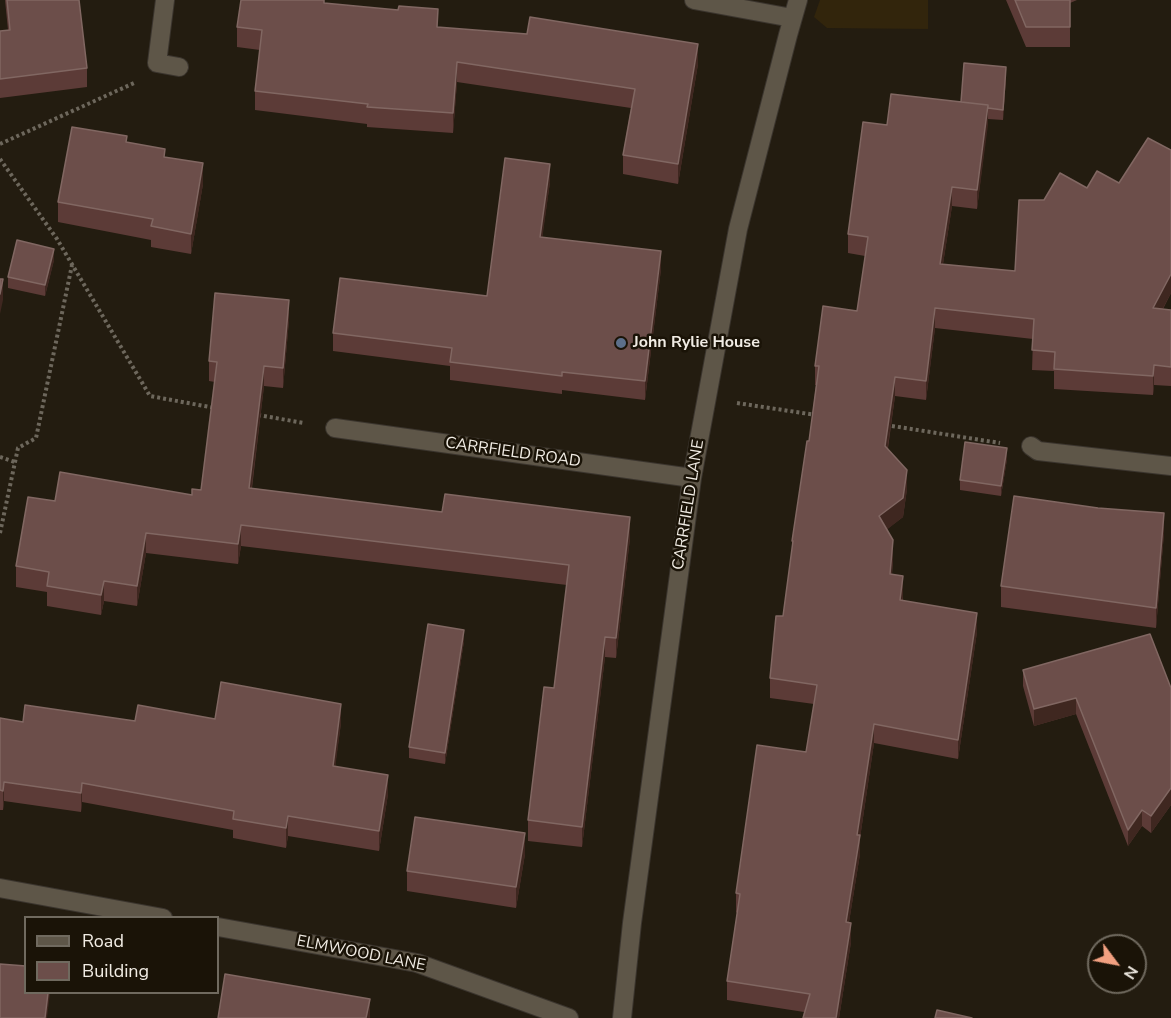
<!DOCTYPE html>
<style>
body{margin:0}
#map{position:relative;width:1171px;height:1018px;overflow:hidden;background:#231c10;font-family:"Nunito Sans",sans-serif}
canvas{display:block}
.legend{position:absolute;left:24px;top:916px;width:195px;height:78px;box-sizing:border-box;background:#1a1307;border:2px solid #706a5f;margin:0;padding:8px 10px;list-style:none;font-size:18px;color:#f1ece4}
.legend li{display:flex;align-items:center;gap:12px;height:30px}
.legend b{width:30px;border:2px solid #706a5f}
.north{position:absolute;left:1087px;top:934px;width:60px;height:60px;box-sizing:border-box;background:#1a1307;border:2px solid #706a5f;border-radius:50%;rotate:122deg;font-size:16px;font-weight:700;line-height:24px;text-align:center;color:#f1ece4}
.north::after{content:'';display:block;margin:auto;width:21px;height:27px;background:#f2a080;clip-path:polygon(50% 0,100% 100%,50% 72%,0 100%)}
</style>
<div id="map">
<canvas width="1171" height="1018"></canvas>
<ul class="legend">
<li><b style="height:8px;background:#5e5648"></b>Road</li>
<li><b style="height:16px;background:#6c4e4a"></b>Building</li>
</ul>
<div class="north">N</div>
</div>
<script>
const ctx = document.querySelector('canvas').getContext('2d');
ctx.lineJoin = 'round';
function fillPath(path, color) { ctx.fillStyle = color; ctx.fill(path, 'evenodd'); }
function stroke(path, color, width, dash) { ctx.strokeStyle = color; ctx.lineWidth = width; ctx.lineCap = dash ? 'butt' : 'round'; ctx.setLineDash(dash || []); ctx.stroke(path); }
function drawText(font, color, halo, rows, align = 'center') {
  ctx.font = font + ' "Nunito Sans",sans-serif'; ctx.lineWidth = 5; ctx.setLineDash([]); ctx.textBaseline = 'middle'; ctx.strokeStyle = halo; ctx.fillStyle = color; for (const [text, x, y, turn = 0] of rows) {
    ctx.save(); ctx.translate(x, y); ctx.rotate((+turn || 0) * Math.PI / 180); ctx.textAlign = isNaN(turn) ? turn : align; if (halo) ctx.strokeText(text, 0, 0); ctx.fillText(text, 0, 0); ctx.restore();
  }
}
const green = new Path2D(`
 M 820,0 L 928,0 L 928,29 L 827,28 L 814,17 Z`);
const path = new Path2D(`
 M 0,144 L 134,83
 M 0,159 L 57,239 L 150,396 L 215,408
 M 737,403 L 816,415
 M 258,415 L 304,423
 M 886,425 L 1000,443
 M 0,457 L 15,462
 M 0,533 L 18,448 L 36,438 L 72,265`);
const street = new Path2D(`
 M 165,0 L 157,63 L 179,67
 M 694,0 L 792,18
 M 335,428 L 692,478
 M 1031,446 L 1038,451 L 1171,466
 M 0,888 L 163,918
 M 218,927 L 417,963 L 569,1018
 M 622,1018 L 632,923 L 692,478 L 738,229 L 788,35 L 798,0`);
const wall = new Path2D(`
 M 5,0 L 79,0 L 87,68 L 87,87 L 0,98 L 0,31 L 8,30 Z
 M 1006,0 L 1077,0 L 1070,3 L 1070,47 L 1026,47 Z
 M 325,3 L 438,27 L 698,64 L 678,184 L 623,174 L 623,155 L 631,108 L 457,82 L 453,133 L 367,127 L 367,124 L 255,110 L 255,91 L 260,50 L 237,47 L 237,27 Z
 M 1006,77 L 1003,120 L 988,119 L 977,209 L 952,206 L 943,264 L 1015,271 L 1044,200 L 1087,188 L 1119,183 L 1171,150 L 1171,293 L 1163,309 L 1171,310 L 1171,386 L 1154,385 L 1153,395 L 1054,389 L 1054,371 L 1032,370 L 1033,339 L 935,328 L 926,400 L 895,396 L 888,448 L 907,489 L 903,517 L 887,529 L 893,559 L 892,575 L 903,596 L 903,601 L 977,632 L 958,759 L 874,743 L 860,838 L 860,854 L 849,922 L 851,942 L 839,1018 L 803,1018 L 804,1012 L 727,1000 L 727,981 L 737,913 L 736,912 L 736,893 L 806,752 L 814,704 L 770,698 L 770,678 L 783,616 L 792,550 L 792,541 L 809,441 L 816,385 L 815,385 L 815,366 L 857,311 L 865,256 L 848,253 L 848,234 L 887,125 L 961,102 Z
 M 127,143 L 165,157 L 203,184 L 191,254 L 151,247 L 151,240 L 58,222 L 58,202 Z
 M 550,182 L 542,237 L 661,269 L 645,400 L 562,390 L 562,394 L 450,380 L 450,366 L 333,351 L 333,333 L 487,296 Z
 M 54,260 L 45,296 L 8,288 L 8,277 Z
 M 289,320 L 283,388 L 264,386 L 252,488 L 630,538 L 616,658 L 605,657 L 582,847 L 528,841 L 528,820 L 554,688 L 567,585 L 241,546 L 238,564 L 146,553 L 137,606 L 104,601 L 101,615 L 47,606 L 47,592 L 16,587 L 16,566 L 55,501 L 192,495 L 201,490 L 215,382 L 209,381 L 209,361 Z
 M 1007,459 L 1001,496 L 960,490 L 960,480 Z
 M 1164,533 L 1156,628 L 1001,607 L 1001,586 Z
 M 464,641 L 445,764 L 409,758 L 409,747 Z
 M 1023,670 L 1171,688 L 1171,805 L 1151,833 L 1142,826 L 1128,846 L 1076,714 L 1034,726 L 1023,686 Z
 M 0,718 L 23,722 L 215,719 L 341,723 L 335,766 L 388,794 L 379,851 L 288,836 L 286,848 L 233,838 L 233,830 L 82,802 L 81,812 L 4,801 L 3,810 L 0,810 Z
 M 525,854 L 516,908 L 407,891 L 407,871 Z`);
const shadedWall = new Path2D(`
 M 698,44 L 698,64 L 678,184 L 678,164 Z
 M 457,62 L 457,82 L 453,133 L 453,113 Z
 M 1006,67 L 1006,77 L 1003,120 L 1003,110 Z
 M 988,105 L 988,125 L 977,209 L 977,190 Z
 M 203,163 L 203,184 L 191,254 L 191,234 Z
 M 550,164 L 550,182 L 540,255 L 540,237 Z
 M 952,187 L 952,206 L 940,283 L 940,264 Z
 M 54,249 L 54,260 L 45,296 L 45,285 Z
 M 661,251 L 661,269 L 645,400 L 645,381 Z
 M 1171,274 L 1171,293 L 1153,327 L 1153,308 Z
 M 3,279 L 3,300 L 0,314 L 0,294 Z
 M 289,300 L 289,320 L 283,388 L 283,368 Z
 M 935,308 L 935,328 L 926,400 L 926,381 Z
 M 1154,365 L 1154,385 L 1153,395 L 1153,376 Z
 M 264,366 L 264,386 L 249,508 L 249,488 Z
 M 895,377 L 895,396 L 885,465 L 885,446 Z
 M 1007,448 L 1007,459 L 1001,496 L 1001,486 Z
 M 907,470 L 907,489 L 903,517 L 879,536 L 879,516 Z
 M 1164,513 L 1164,533 L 1156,628 L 1156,608 Z
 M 630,517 L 630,538 L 616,658 L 616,638 Z
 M 241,525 L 241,546 L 238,564 L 238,544 Z
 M 146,533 L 146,553 L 137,606 L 137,586 Z
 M 893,540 L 893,559 L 890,594 L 890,574 Z
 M 903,576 L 903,596 L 900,620 L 900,600 Z
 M 104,581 L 104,601 L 101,615 L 101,595 Z
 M 977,613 L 977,632 L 958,759 L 958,740 Z
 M 464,630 L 464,641 L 445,764 L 445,753 Z
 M 605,637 L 605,657 L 582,847 L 582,827 Z
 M 1076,698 L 1076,714 L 1034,726 L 1034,709 Z
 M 341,704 L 341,723 L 333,785 L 333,766 Z
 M 874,724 L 874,743 L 860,838 L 860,854 L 846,941 L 846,922 L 857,835 Z
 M 388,775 L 388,794 L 379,851 L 379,831 Z
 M 4,782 L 4,801 L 3,810 L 3,791 Z
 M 82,783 L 82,802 L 81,812 L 81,793 Z
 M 1171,788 L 1171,805 L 1151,833 L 1151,816 Z
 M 1142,810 L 1142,826 L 1128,846 L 1128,830 Z
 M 288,816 L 288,836 L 286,848 L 286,828 Z
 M 525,833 L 525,854 L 516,908 L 516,887 Z
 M 851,923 L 851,942 L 839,1018 L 836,1018 Z
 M 48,993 L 50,993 L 47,1018 L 45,1018 Z
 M 370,999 L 370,1018 L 366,1018 Z`);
const building = new Path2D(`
 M 7,0 L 79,0 L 87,68 L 0,79 L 0,31 L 10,30 Z
 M 241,0 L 324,0 L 324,3 L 398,10 L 399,6 L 438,9 L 437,27 L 527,34 L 530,17 L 698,44 L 678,164 L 623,155 L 635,89 L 457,62 L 453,113 L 367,107 L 368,104 L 255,91 L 262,30 L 237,27 Z
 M 1015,0 L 1070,0 L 1070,27 L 1026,27 Z
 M 964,63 L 1006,67 L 1003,110 L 988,108 L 988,105 L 961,102 Z
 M 891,94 L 988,105 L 977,190 L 952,187 L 940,264 L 1015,271 L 1019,200 L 1044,200 L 1060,173 L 1087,188 L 1097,171 L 1119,183 L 1148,138 L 1171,150 L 1171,274 L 1153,308 L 1171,310 L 1171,367 L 1154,365 L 1153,376 L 1054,369 L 1055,352 L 1032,350 L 1034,319 L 935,308 L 926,381 L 895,377 L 885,446 L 907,470 L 903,498 L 879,516 L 893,540 L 890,574 L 903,576 L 900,600 L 977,613 L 958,740 L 874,724 L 857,835 L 860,835 L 846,922 L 851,923 L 836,1018 L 803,1018 L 810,994 L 727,981 L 740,894 L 736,893 L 757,745 L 806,752 L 817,685 L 770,678 L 776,616 L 783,616 L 793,541 L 792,541 L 807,441 L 809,441 L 819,366 L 815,366 L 823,306 L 857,311 L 868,237 L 848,234 L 863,122 L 887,125 Z
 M 72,127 L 127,136 L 126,142 L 165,149 L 164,157 L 203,163 L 191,234 L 151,226 L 153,219 L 58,202 Z
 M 505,158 L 550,164 L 540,237 L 661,251 L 645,381 L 562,372 L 562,376 L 450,362 L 452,348 L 333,333 L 340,278 L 487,296 Z
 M 17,240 L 54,249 L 45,285 L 8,277 Z
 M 0,279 L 3,279 L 0,294 Z
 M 215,293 L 289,300 L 283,368 L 264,366 L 249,488 L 442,512 L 445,494 L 630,517 L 616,638 L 605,637 L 582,827 L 528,820 L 544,687 L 554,688 L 569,565 L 241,525 L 238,544 L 146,533 L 137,586 L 104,581 L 101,595 L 47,586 L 49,572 L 16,566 L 28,497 L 55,501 L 60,472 L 192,495 L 192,489 L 201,490 L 217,362 L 209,361 Z
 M 965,442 L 1007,448 L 1001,486 L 960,480 Z
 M 1014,496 L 1098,508 L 1164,513 L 1156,608 L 1001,586 Z
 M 428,624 L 464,630 L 445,753 L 409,747 Z
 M 1150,634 L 1171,688 L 1171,788 L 1151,816 L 1142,810 L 1128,830 L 1076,698 L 1034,709 L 1023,670 Z
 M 221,682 L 341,704 L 333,766 L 388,775 L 379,831 L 288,816 L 286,828 L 233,819 L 234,811 L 82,783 L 81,793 L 4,782 L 3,791 L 0,790 L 0,718 L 23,722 L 25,705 L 135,721 L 138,705 L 215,719 Z
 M 415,817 L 525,833 L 516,887 L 407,871 Z
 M 0,964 L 26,966 L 26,993 L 48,993 L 45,1018 L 0,1018 Z
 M 225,974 L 370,999 L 366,1018 L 218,1018 Z
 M 937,1010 L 972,1018 L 935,1018 Z`);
const markers = [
 [621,343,6,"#5c6f8a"]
];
const poiNames = [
 ["John Rylie House",633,343]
];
const streetNames = [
 ["CARRFIELD ROAD",513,453,8],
 ["CARRFIELD LANE",689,505,-81],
 ["ELMWOOD LANE",361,954,11]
];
fillPath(green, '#32250c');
stroke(street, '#3b352e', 20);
stroke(path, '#6d675c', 4, [3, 3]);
stroke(street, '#5e5648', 18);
fillPath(wall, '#5c3b37');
fillPath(shadedWall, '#3f2720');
fillPath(building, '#6c4e4a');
stroke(building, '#816762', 1.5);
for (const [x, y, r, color] of markers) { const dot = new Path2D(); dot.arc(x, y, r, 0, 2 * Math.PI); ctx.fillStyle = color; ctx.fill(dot); stroke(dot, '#1a1307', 2); }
drawText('bold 16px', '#f1ece4', '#1a1307', poiNames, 'left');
drawText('16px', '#f1ece4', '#1a1307', streetNames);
</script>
